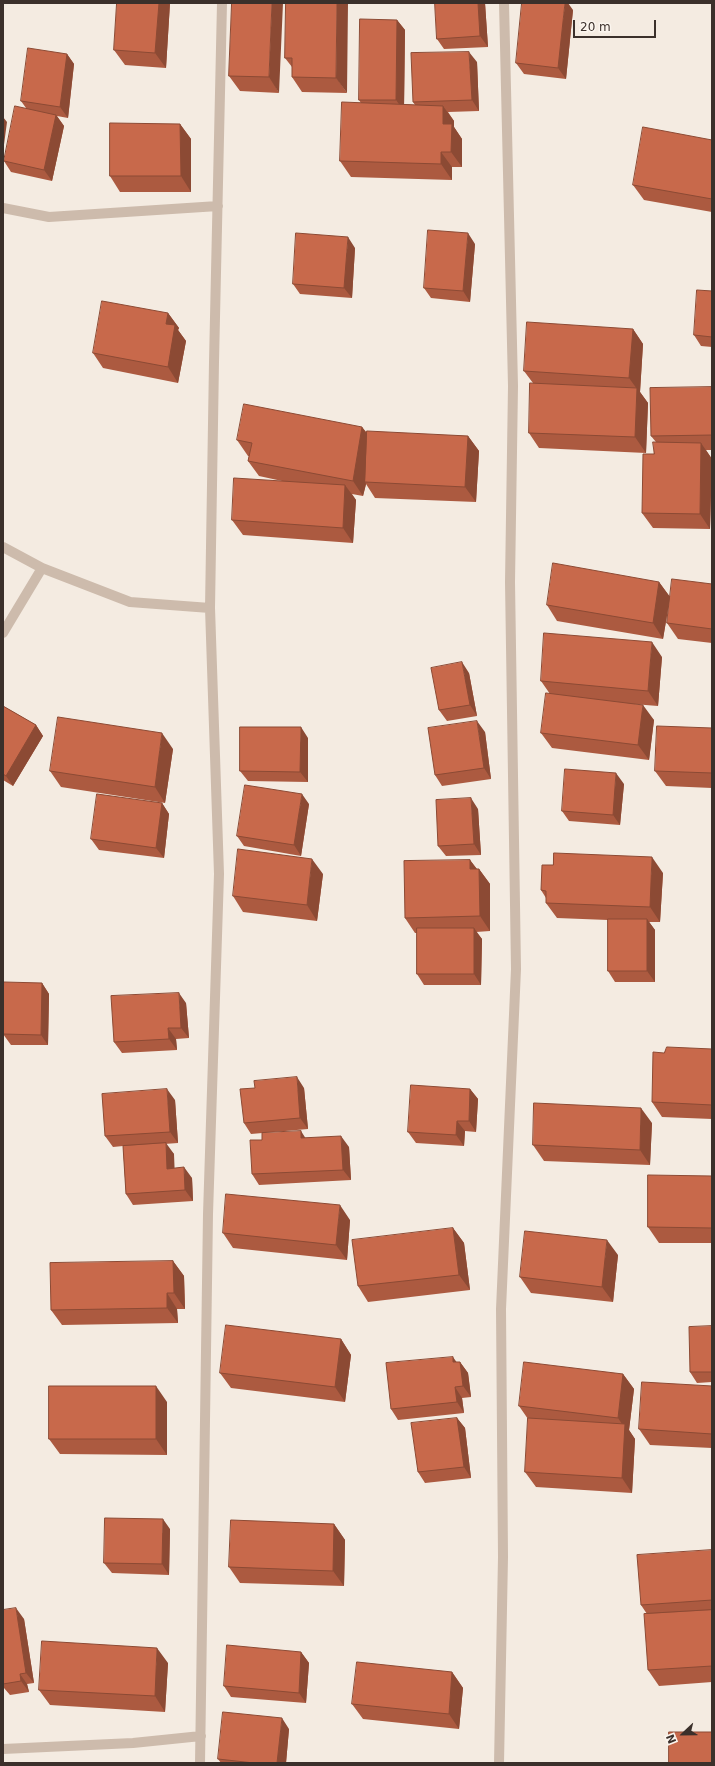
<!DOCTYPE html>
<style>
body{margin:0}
#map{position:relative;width:715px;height:1766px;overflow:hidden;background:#f4ebe1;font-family:"DejaVu Sans",sans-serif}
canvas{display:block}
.frame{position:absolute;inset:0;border:4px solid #3b302b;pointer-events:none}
.north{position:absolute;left:663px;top:1714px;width:40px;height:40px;-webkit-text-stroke:3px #fbf5ee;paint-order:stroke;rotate:248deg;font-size:11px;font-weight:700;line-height:16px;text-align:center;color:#3b302b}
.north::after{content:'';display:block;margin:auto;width:14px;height:18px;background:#3b302b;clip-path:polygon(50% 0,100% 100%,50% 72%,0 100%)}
.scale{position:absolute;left:573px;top:20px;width:83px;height:18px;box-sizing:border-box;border:2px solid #3b302b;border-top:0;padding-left:5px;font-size:12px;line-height:14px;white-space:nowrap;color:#3b302b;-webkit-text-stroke:3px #fbf5ee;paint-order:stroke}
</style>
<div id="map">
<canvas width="715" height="1766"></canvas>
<div class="frame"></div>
<div class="north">N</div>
<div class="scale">20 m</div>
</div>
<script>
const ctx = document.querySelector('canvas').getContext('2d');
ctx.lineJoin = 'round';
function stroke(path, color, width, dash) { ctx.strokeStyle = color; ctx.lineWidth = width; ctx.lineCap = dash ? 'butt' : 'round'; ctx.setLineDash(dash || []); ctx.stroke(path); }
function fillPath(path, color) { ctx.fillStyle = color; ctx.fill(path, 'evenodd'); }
const minor = new Path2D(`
 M 3,208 L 49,217 L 218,206
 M 3,547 L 42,568 L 130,602 L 210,608
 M 3,633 L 42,568
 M 3,1749 L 133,1743 L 201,1736
 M 200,1763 L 208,1214 L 219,874 L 210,608 L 214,362 L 222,3
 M 499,1763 L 503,1557 L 501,1309 L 516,969 L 510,582 L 513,386 L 504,3`);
const wall = new Path2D(`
 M 117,3 L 170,3 L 166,68 L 125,65 L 114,50 Z
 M 232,3 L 279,93 L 240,91 L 229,76 Z
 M 286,3 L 347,93 L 302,92 L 292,77 L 292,67 L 285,58 Z
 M 435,3 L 485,3 L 488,47 L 444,49 L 437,39 Z
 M 573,10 L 566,79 L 524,74 L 516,63 Z
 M 397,20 L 405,30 L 404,104 L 415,105 L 413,102 L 477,62 L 479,111 L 448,112 L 454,121 L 454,127 L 462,139 L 462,167 L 452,167 L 452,180 L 351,177 L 340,161 L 361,103 L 359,100 Z
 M 67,54 L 74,64 L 68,118 L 57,116 L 64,126 L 52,181 L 11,172 L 4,161 L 26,108 L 21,101 Z
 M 180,124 L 191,139 L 191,192 L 120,192 L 110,176 Z
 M 712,140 L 712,212 L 644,200 L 633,185 Z
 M 475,244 L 470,302 L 431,298 L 424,288 Z
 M 355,248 L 352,298 L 300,294 L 293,284 Z
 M 712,291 L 712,347 L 701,346 L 694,335 Z
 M 168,313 L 179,328 L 178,330 L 186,341 L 178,383 L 103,368 L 93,353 Z
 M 633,329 L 643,344 L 640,392 L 648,403 L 646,453 L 539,448 L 529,433 L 533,383 L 524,371 Z
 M 712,387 L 712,450 L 706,450 L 712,459 L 710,529 L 653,528 L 642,513 L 656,442 L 651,436 Z
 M 362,427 L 367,433 L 468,436 L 479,451 L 476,502 L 375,498 L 366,484 L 363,496 L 352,494 L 356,500 L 353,543 L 243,535 L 232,520 L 282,481 L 259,476 L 248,461 L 249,456 L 248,456 L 237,440 Z
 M 659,582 L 670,597 L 712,584 L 712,643 L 678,639 L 667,623 L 670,598 L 663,639 L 557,621 L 547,605 Z
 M 662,657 L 658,706 L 633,704 L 654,720 L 649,760 L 552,748 L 541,733 L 550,694 L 541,681 Z
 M 469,673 L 477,716 L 447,721 L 439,710 Z
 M 3,706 L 36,725 L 43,736 L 13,786 L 3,780 Z
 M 712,728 L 712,788 L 666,786 L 655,771 Z
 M 485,732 L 491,779 L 442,786 L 435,775 Z
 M 308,738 L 308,782 L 248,781 L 240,771 Z
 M 173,749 L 165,803 L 61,787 L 50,771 Z
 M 624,784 L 620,825 L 569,821 L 562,811 Z
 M 162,803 L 169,814 L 164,858 L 99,850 L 91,839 Z
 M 309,804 L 301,856 L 244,846 L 237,836 Z
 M 478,809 L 481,855 L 446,856 L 438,846 Z
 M 470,860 L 477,869 L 479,869 L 490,884 L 490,931 L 476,932 L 482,939 L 481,985 L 424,985 L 417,974 L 417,933 L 415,933 L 405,918 Z
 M 663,873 L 660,922 L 649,922 L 655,930 L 655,982 L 615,982 L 608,971 L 608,920 L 557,918 L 546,903 L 546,898 L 541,890 Z
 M 323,874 L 317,921 L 243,912 L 233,896 Z
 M 42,983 L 49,994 L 48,1045 L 11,1045 L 3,1034 Z
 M 186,1003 L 189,1038 L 176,1039 L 177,1050 L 122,1053 L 114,1042 Z
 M 712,1049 L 712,1119 L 662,1117 L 652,1102 L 664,1053 Z
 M 304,1088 L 308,1129 L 251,1134 L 244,1123 Z
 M 470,1089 L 478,1099 L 476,1132 L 465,1131 L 464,1146 L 416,1143 L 408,1132 Z
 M 175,1100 L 178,1143 L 164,1144 L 174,1154 L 174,1168 L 192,1178 L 193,1201 L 133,1205 L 126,1194 L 123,1146 L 113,1147 L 105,1136 Z
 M 652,1123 L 650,1165 L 544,1161 L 533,1145 Z
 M 306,1138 L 349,1147 L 351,1180 L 259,1185 L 252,1174 Z
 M 712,1176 L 712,1243 L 659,1243 L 648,1227 Z
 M 350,1220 L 347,1260 L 233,1248 L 223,1233 Z
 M 453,1228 L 464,1243 L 470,1290 L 368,1302 L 358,1286 Z
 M 618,1255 L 613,1302 L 531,1293 L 520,1277 Z
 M 173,1261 L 184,1276 L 185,1309 L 177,1309 L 178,1323 L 62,1325 L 51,1310 Z
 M 712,1326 L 712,1382 L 697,1383 L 690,1372 Z
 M 341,1339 L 351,1355 L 345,1402 L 231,1388 L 220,1373 Z
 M 457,1362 L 460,1362 L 468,1373 L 471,1397 L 462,1398 L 464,1413 L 398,1420 L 391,1409 Z
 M 623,1374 L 634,1389 L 629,1430 L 635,1439 L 632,1493 L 536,1487 L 525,1472 L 528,1419 L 519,1406 Z
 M 712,1386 L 712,1448 L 650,1445 L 639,1429 Z
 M 167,1402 L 167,1455 L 60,1454 L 49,1439 Z
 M 457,1418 L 465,1428 L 471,1478 L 425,1483 L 418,1472 Z
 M 334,1524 L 345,1540 L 344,1586 L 240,1583 L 229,1567 Z
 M 170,1529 L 169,1575 L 112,1573 L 104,1563 Z
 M 712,1550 L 712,1682 L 659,1686 L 648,1670 L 647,1614 L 641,1605 Z
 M 3,1610 L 24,1619 L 34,1683 L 27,1684 L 29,1692 L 10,1695 L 4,1688 L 3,1688 Z
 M 301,1652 L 309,1663 L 306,1703 L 231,1697 L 224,1686 Z
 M 168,1663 L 165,1712 L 50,1705 L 39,1690 Z
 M 452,1672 L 463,1688 L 459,1729 L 363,1719 L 352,1704 Z
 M 289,1729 L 286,1763 L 217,1763 L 221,1763 L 218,1759 Z`);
const shadedWall = new Path2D(`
 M 159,3 L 170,3 L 166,68 L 155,53 Z
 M 272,3 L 283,3 L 279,93 L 269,77 Z
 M 337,3 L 348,3 L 347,93 L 336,78 Z
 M 478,3 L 485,3 L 488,47 L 480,36 Z
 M 565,3 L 568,3 L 573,10 L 566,79 L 558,68 Z
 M 397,20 L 405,30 L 404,111 L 396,100 Z
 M 469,52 L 477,62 L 479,111 L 472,100 Z
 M 67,54 L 74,64 L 68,118 L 60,107 Z
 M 443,106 L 454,121 L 454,127 L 462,139 L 462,167 L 451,152 L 443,124 Z
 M 56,115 L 64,126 L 52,181 L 44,170 Z
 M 3,117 L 7,122 L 3,152 Z
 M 180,124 L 191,139 L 191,192 L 181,176 Z
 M 441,152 L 452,167 L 452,180 L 441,164 Z
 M 468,233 L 475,244 L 470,302 L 463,291 Z
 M 348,237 L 355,248 L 352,298 L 344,288 Z
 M 168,313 L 179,328 L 178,330 L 186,341 L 178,383 L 168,367 L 166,324 Z
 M 633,329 L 643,344 L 640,392 L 648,403 L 646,453 L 635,437 L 637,389 L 629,378 Z
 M 362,427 L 373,442 L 365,482 L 366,484 L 363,496 L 353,481 Z
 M 468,436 L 479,451 L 476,502 L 465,487 Z
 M 701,443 L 712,459 L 710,529 L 700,514 Z
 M 345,485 L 356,500 L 353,543 L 343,528 Z
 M 659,582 L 670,597 L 663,639 L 653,623 Z
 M 652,642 L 662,657 L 658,706 L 648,691 Z
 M 462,662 L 469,673 L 477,716 L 470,705 Z
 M 643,705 L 654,720 L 649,760 L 638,745 Z
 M 477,721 L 485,732 L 491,779 L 484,768 Z
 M 36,725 L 43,736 L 13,786 L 6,776 Z
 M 301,727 L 308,738 L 308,782 L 300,772 Z
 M 162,733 L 173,749 L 165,803 L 155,787 Z
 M 616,773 L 624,784 L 620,825 L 613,815 Z
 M 302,794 L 309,804 L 301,856 L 294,845 Z
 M 471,798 L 478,809 L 481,855 L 474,844 Z
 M 162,803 L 169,814 L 164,858 L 156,848 Z
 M 652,857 L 663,873 L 660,922 L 650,907 Z
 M 312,859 L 323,874 L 317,921 L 307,905 Z
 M 470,860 L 479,872 L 479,869 L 490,884 L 490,931 L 480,916 L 470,869 Z
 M 647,919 L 655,930 L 655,982 L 647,971 Z
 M 474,928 L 482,939 L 481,985 L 474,974 Z
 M 42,983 L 49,994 L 48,1045 L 41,1035 Z
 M 179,993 L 186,1003 L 189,1038 L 181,1028 Z
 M 168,1028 L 176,1039 L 177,1050 L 169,1039 Z
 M 297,1077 L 304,1088 L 308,1129 L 300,1118 Z
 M 167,1089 L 175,1100 L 178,1143 L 170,1132 Z
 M 470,1089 L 478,1099 L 476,1132 L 469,1121 Z
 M 641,1108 L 652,1123 L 650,1165 L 640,1150 Z
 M 457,1121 L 465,1131 L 464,1146 L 456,1135 Z
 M 301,1131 L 308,1142 L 301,1138 Z
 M 341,1136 L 349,1147 L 351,1180 L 343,1170 Z
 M 166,1143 L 174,1154 L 175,1179 L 167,1169 Z
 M 184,1167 L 192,1178 L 193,1201 L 185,1190 Z
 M 340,1205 L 350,1220 L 347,1260 L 336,1245 Z
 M 453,1228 L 464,1243 L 470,1290 L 459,1275 Z
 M 607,1240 L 618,1255 L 613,1302 L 602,1287 Z
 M 173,1261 L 184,1276 L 185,1309 L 174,1293 Z
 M 167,1293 L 177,1309 L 178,1323 L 167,1308 Z
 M 341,1339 L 351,1355 L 345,1402 L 335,1387 Z
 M 453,1357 L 460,1367 L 453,1362 Z
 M 460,1362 L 468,1373 L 471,1397 L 463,1386 Z
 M 623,1374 L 634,1389 L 629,1430 L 635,1439 L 632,1493 L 622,1478 L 624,1427 L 618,1418 Z
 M 156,1386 L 167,1402 L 167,1455 L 156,1439 Z
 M 455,1387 L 462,1398 L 464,1413 L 457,1402 Z
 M 457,1418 L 465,1428 L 471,1478 L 464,1467 Z
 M 163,1519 L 170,1529 L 169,1575 L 162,1564 Z
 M 334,1524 L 345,1540 L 344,1586 L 333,1571 Z
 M 16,1608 L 24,1619 L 34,1683 L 26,1673 Z
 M 157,1648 L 168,1663 L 165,1712 L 155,1696 Z
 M 301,1652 L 309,1663 L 306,1703 L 299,1693 Z
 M 452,1672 L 463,1688 L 459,1729 L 449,1714 Z
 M 20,1674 L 27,1684 L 29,1692 L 21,1681 Z
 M 282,1718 L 289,1729 L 286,1763 L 277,1763 Z`);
const building = new Path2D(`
 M 117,3 L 159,3 L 155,53 L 114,50 Z
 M 232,3 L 272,3 L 269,77 L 229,76 Z
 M 286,3 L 337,3 L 336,78 L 292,77 L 292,58 L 285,58 Z
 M 435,3 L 478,3 L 480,36 L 437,39 Z
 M 522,3 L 565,3 L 558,68 L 516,63 Z
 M 360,19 L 397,20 L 396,100 L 359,100 Z
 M 28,48 L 67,54 L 60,107 L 21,101 Z
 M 469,52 L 472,100 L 413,102 L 411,53 Z
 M 342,102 L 443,106 L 443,124 L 452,124 L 451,152 L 441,152 L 441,164 L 340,161 Z
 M 15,106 L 56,115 L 44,170 L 4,161 Z
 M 110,123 L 180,124 L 181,176 L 110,176 Z
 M 643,127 L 712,140 L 712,199 L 633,185 Z
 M 428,230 L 468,233 L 463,291 L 424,288 Z
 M 296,233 L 348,237 L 344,288 L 293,284 Z
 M 697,290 L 712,291 L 712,337 L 694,335 Z
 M 102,301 L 168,313 L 166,324 L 175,325 L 168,367 L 93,353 Z
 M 527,322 L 633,329 L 629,378 L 524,371 Z
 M 530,383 L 637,388 L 635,437 L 529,433 Z
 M 712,387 L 712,435 L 651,436 L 650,388 Z
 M 244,404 L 362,427 L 353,481 L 248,461 L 252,443 L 237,440 Z
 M 367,431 L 468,436 L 465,487 L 365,482 Z
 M 653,442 L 701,443 L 700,514 L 642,513 L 643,454 L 654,454 Z
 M 234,478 L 345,485 L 343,528 L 232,520 Z
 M 553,563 L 659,582 L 653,623 L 547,605 Z
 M 672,579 L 712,584 L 712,629 L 667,623 Z
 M 544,633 L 652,642 L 648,691 L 541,681 Z
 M 462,662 L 470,705 L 439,710 L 431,668 Z
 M 546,693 L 643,705 L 638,745 L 541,733 Z
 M 3,706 L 36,725 L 6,776 L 3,774 Z
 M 58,717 L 162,733 L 155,787 L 50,771 Z
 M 477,721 L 484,768 L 435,775 L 428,728 Z
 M 657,726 L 712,728 L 712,773 L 655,771 Z
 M 240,727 L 301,727 L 300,772 L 240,771 Z
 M 565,769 L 616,773 L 613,815 L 562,811 Z
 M 245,785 L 302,794 L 294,845 L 237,836 Z
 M 97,794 L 162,803 L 156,848 L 91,839 Z
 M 471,798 L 474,844 L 438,846 L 436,800 Z
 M 238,849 L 312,859 L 307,905 L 233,896 Z
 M 554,853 L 652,857 L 650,907 L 546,903 L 546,891 L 541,890 L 542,865 L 553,865 Z
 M 470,860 L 470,869 L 479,869 L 480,916 L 405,918 L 404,861 Z
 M 608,919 L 647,919 L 647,971 L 608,971 Z
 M 417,928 L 474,928 L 474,974 L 417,974 Z
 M 4,982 L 42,983 L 41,1035 L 3,1034 Z
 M 179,993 L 181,1028 L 168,1028 L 169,1039 L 114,1042 L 111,996 Z
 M 667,1047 L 712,1049 L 712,1105 L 652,1102 L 653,1052 L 664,1053 Z
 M 297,1077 L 300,1118 L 244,1123 L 240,1089 L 255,1088 L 254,1081 Z
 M 411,1085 L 470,1089 L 469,1121 L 457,1121 L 456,1135 L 408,1132 Z
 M 167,1089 L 170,1132 L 105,1136 L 102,1094 Z
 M 534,1103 L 641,1108 L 640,1150 L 533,1145 Z
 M 301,1131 L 301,1138 L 341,1136 L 343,1170 L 252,1174 L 250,1140 L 262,1140 L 262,1133 Z
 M 166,1143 L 167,1169 L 184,1167 L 185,1190 L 126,1194 L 123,1146 Z
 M 648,1175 L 712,1176 L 712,1228 L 648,1227 Z
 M 226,1194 L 340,1205 L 336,1245 L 223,1233 Z
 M 453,1228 L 459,1275 L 358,1286 L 352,1240 Z
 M 525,1231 L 607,1240 L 602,1287 L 520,1277 Z
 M 173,1261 L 174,1293 L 167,1293 L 167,1308 L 51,1310 L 50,1263 Z
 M 226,1325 L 341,1339 L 335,1387 L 220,1373 Z
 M 712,1326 L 712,1372 L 690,1372 L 689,1327 Z
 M 453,1357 L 453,1362 L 460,1362 L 463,1386 L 455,1387 L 457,1402 L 391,1409 L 386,1363 Z
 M 524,1362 L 623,1374 L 618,1418 L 519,1406 Z
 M 642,1382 L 712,1386 L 712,1434 L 639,1429 Z
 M 49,1386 L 156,1386 L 156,1439 L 49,1439 Z
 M 457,1418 L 464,1467 L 418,1472 L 411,1423 Z
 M 528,1418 L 625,1424 L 622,1478 L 525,1472 Z
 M 105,1518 L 163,1519 L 162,1564 L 104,1563 Z
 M 231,1520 L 334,1524 L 333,1571 L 229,1567 Z
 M 712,1550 L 712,1600 L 641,1605 L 637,1555 Z
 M 16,1608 L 26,1673 L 20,1674 L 21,1681 L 3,1684 L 3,1610 Z
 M 712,1610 L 712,1666 L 648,1670 L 644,1614 Z
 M 42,1641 L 157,1648 L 155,1696 L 39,1690 Z
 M 227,1645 L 301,1652 L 299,1693 L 224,1686 Z
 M 357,1662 L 452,1672 L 449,1714 L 352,1704 Z
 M 223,1712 L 282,1718 L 277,1763 L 254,1763 L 218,1759 Z
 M 669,1732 L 712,1732 L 712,1763 L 669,1763 Z`);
stroke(minor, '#cdbbac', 10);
fillPath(wall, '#ac5a40');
fillPath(shadedWall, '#8c4a34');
fillPath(building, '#c8694b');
stroke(building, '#8c4a34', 1);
</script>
